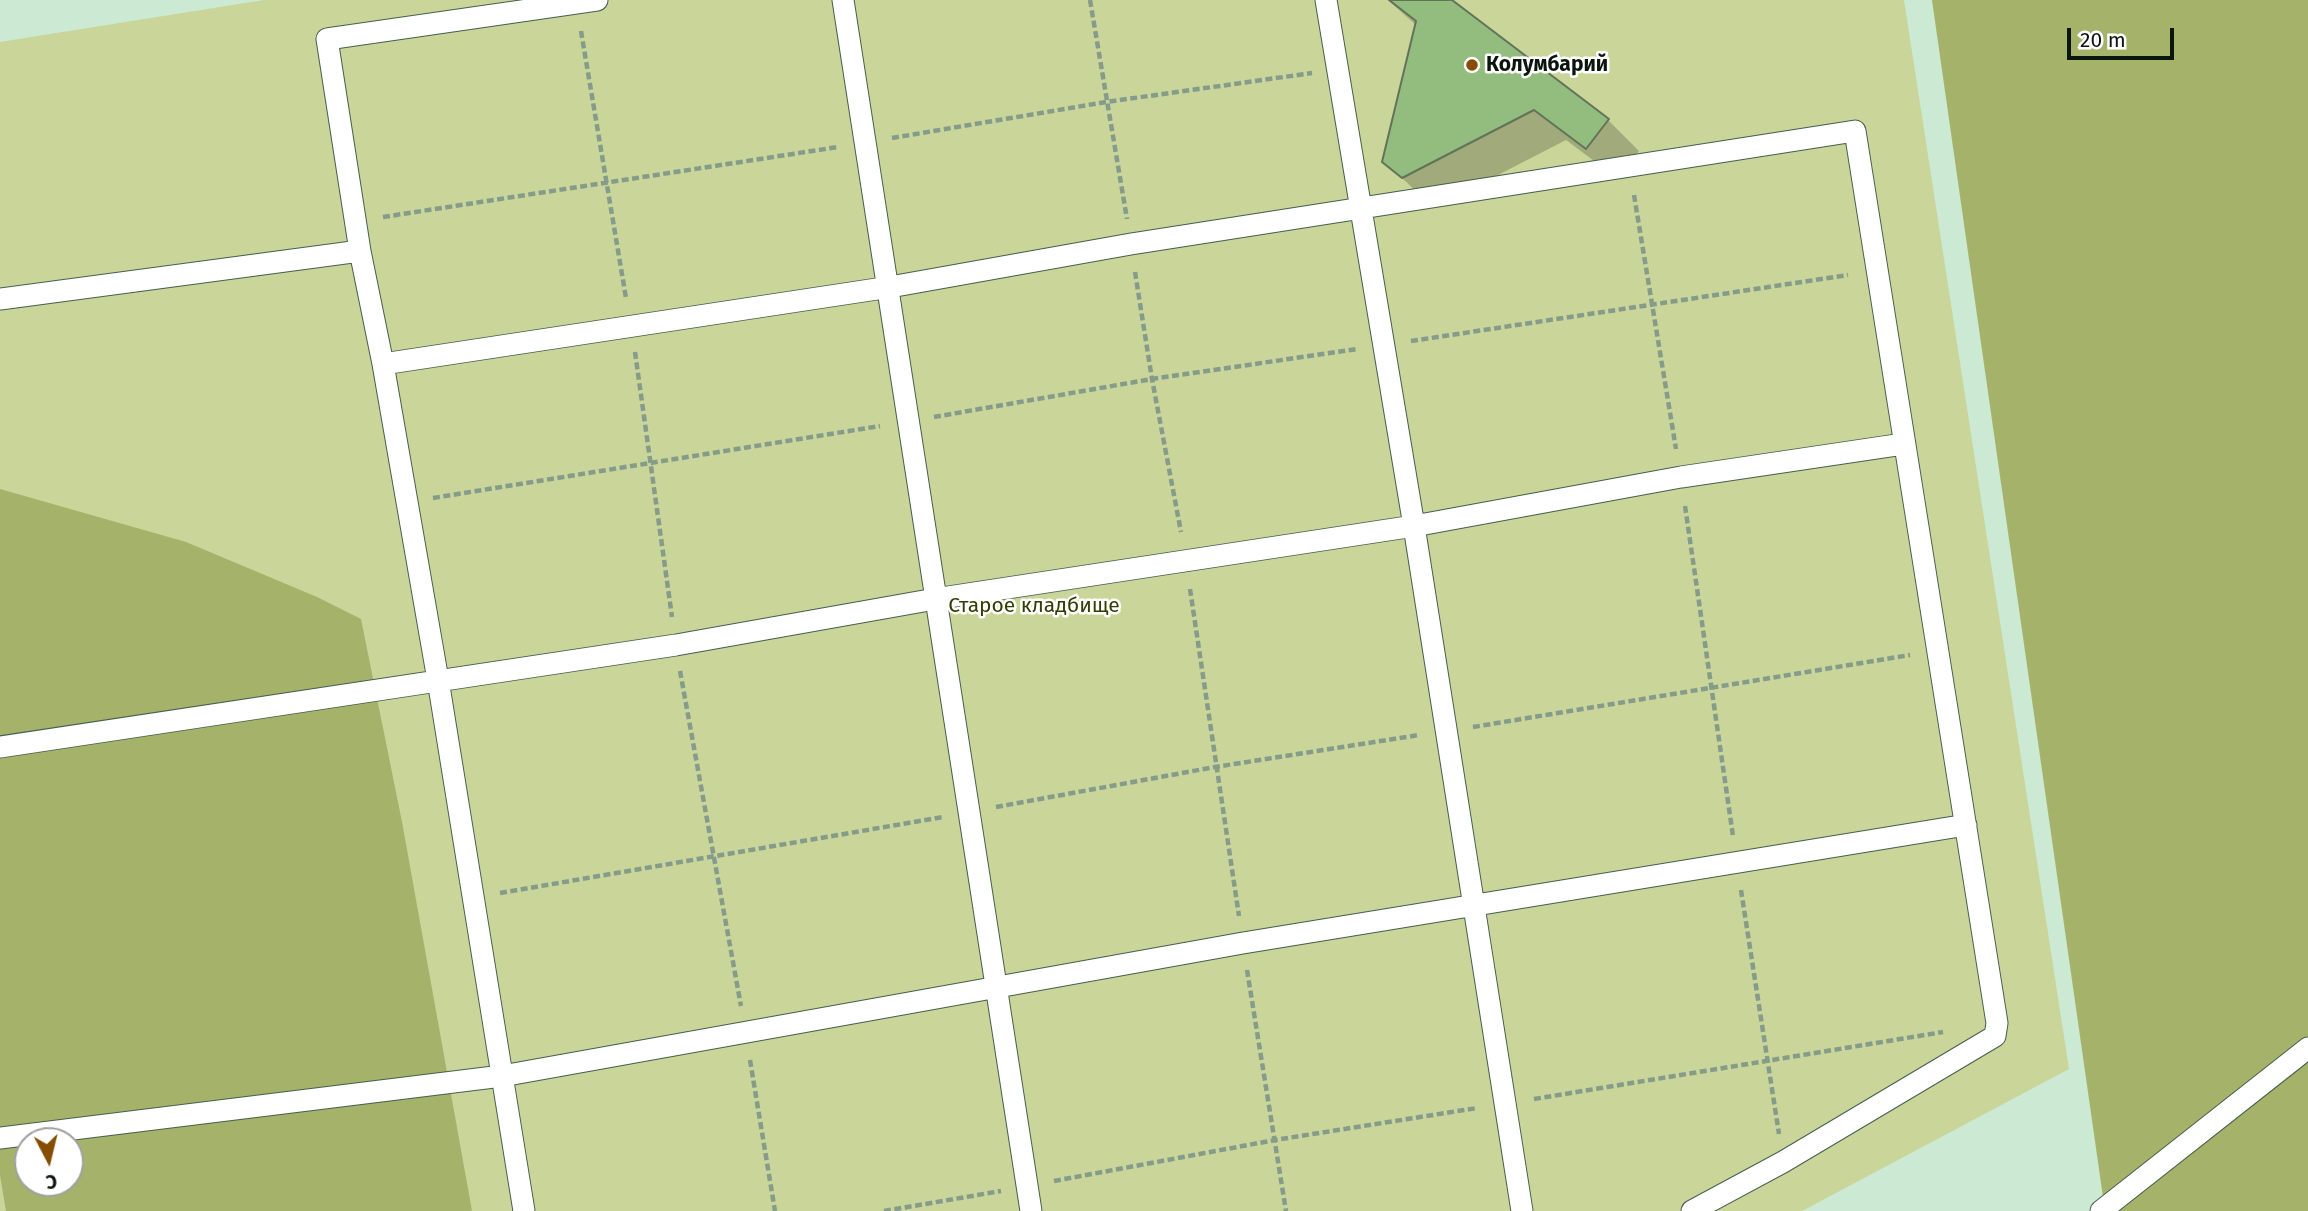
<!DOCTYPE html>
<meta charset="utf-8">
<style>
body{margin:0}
#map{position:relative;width:2308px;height:1211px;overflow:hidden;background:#cbe9d3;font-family:"Fira Sans",sans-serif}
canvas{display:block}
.north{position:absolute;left:14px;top:1127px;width:70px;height:70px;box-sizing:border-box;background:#fff;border:2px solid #9da19f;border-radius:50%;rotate:173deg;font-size:19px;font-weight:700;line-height:28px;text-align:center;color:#0a150e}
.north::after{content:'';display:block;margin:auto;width:24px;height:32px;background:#864d01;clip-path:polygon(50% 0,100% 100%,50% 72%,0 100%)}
.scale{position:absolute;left:2067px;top:28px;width:107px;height:32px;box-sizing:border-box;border:4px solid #0a150e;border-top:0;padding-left:9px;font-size:21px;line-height:24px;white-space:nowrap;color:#0a150e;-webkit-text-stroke:5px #fff;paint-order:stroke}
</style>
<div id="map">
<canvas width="2308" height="1211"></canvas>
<div class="north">С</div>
<div class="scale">20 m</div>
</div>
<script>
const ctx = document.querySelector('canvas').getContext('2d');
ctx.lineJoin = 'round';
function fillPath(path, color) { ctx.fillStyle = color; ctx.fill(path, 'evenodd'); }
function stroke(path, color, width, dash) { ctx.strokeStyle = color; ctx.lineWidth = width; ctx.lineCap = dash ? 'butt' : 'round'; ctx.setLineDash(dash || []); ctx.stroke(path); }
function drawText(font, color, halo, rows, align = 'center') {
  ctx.font = font + ' "Fira Sans",sans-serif'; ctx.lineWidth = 5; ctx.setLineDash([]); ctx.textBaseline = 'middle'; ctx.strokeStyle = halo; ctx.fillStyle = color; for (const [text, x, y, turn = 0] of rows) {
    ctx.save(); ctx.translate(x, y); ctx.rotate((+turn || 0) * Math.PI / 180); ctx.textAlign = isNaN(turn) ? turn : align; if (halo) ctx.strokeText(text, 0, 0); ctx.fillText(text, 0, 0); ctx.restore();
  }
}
const green = new Path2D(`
 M 264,0 L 1904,0 L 2069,1069 L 1802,1211 L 0,1211 L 0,42 ZM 28,1141 L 70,1141 L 70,1183 L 28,1183 Z`);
const forest = new Path2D(`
 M 1932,0 L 2308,0 L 2308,1211 L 2105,1211 Z
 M 0,489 L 186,542 L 317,597 L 361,619 L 402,822 L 472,1211 L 6,1211 L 0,1175 ZM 28,1141 L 70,1141 L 70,1183 L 28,1183 Z`);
const shadow = new Path2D(`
 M 1388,0 L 1449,0 L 1608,120 L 1639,151 L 1617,178 L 1566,140 L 1434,208 L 1384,161 L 1417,26 Z`);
const building = new Path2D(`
 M 1389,0 L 1452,0 L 1609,119 L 1586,149 L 1534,110 L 1402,178 L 1382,162 L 1416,21 Z`);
const path = new Path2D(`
 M 1090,0 L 1127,219
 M 581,31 L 626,298
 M 892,138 L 1106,102 L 1312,73
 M 1634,195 L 1676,449
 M 383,217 L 838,147
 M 1135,272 L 1152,379 L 1181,532
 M 1411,341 L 1848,275
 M 635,352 L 672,617
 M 934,417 L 1152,379 L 1357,349
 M 433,498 L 880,426
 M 1685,506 L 1733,836
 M 1190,589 L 1239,916
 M 680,671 L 741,1006
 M 1473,727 L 1910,655
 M 996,807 L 1215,767 L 1419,735
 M 1741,890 L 1779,1134
 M 500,893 L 943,817
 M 1247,970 L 1286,1211
 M 750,1060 L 775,1211
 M 1534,1099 L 1943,1032
 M 1054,1181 L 1275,1140 L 1477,1108
 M 884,1211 L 1001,1191`);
const service = new Path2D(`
 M 843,0 L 1031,1211
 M 1326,0 L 1414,526 L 1522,1211
 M 0,299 L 360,251
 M 383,364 L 890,287 L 1131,244 L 1855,131 L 1997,1023 L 1995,1036 L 1783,1162 L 1692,1211
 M 0,747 L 676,645 L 935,599 L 1414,526 L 1681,477 L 1903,444
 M 0,1138 L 502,1076 L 1243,943 L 1966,825
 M 524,1211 L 438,680 L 383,364 L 360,251 L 327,39 L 597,0
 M 2101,1211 L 2308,1048`);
const markers = [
 [1472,65,7,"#864d01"]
];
const poiNames = [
 ["Колумбарий",1486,65]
];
const parkNames = [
 ["Старое кладбище",1034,606]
];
fillPath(green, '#c9d599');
fillPath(forest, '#a4b26a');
fillPath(shadow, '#0003');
fillPath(building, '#93bd7f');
stroke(building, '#62735a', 2);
stroke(service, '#455f4d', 23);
stroke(path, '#859c8b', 4.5, [7, 3.5]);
stroke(service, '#fff', 21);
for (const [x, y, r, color] of markers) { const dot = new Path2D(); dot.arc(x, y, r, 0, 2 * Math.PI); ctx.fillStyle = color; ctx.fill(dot); stroke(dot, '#fff', 2.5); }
drawText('bold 21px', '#0a150e', '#fff', poiNames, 'left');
drawText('21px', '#343c02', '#fff', parkNames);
</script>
